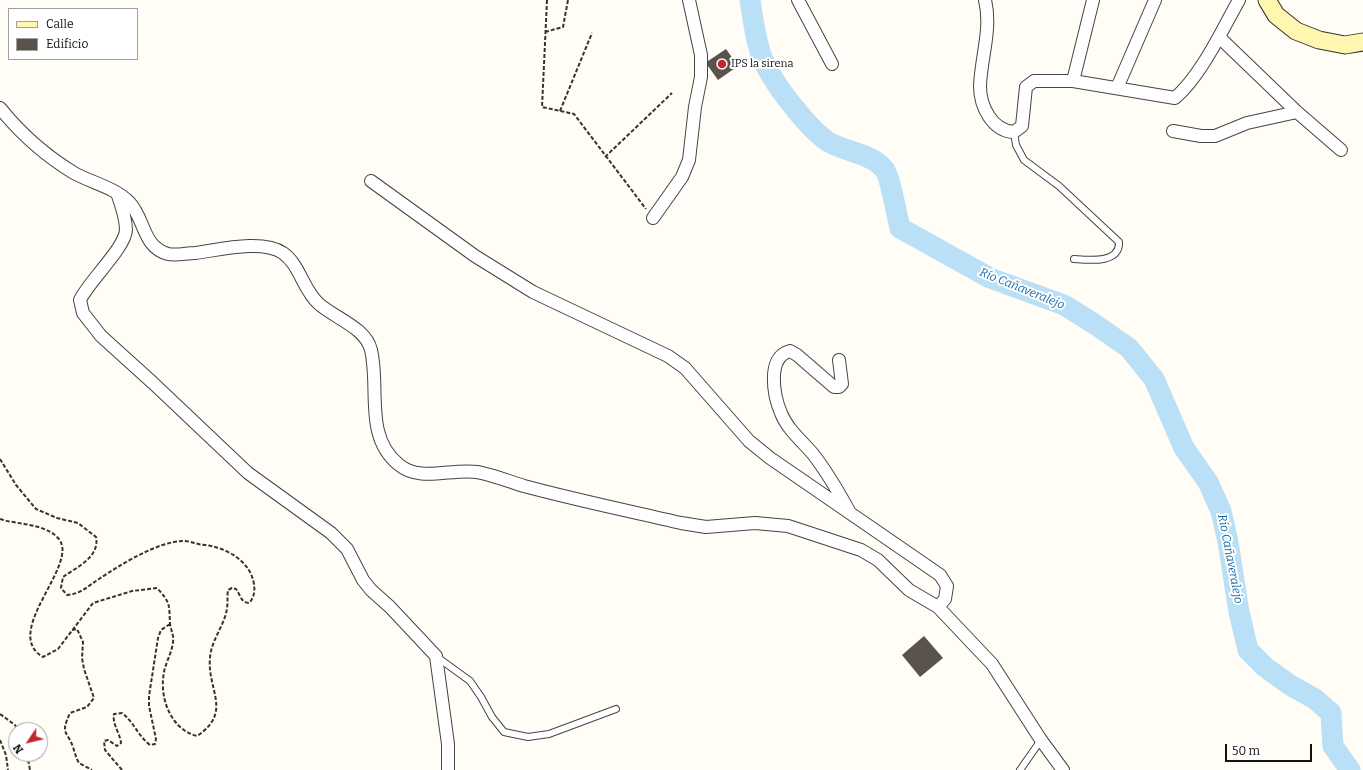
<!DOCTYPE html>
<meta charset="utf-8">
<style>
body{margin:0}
#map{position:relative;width:1363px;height:770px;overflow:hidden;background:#fffdf5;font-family:Bitter,serif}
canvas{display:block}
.legend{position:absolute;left:8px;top:8px;width:130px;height:52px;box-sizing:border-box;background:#fff;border:1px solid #a0a0a0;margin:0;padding:5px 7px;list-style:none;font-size:12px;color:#111}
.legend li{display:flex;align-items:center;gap:8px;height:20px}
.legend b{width:20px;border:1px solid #a0a0a0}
.north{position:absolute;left:8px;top:722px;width:40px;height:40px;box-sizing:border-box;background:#fff;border:1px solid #a0a0a0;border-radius:50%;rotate:235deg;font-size:11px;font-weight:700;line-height:16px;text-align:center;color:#111}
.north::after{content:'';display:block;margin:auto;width:14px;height:18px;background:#c4262e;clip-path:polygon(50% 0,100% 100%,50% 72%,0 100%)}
.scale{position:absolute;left:1225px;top:744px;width:87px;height:18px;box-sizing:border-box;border:2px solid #111;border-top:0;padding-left:5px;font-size:12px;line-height:14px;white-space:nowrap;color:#111;-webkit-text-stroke:3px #fff;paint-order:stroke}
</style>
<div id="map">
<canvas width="1363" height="770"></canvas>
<ul class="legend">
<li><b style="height:5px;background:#fff6b0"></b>Calle</li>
<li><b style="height:11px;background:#5a524d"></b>Edificio</li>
</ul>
<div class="north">N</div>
<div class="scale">50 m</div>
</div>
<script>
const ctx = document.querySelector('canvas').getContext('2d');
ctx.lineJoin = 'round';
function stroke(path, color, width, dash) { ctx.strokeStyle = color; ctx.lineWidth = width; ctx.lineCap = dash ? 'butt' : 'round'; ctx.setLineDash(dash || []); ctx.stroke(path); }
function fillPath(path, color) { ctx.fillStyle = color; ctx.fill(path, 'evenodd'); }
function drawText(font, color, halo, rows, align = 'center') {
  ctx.font = font + ' Bitter,serif'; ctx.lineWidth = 4; ctx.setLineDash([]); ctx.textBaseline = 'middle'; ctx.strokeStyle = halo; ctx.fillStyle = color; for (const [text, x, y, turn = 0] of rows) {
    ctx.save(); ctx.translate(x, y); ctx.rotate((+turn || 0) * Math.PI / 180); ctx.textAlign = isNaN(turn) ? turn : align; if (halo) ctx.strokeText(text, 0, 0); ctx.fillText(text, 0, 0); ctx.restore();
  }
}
const river = new Path2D(`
 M 750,0 C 753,18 755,39 762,57 C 771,81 806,126 827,141 C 844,152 871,153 884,169 C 890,175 897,217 900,228 L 990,278 L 1064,305 L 1093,323 L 1129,348 L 1154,379 L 1184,448 L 1208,482 L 1221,511 L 1228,542 L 1239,612 L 1248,650 L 1265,667 L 1290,685 L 1315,699 L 1331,713 L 1333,746 L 1350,770`);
const building = new Path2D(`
 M 726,49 L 738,66 L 718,80 L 708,66 L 708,61 Z
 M 924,636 L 943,658 L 920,677 L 902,655 Z`);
const path = new Path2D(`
 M 547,0 L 542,107 L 574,114 L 646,209
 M 545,32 L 563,27 L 568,0
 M 560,111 L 592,33
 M 605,157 L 672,93
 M 0,459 L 16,485 L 36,509 L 57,518 L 78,523 L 96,537 C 100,557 77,567 63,577 L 61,588 L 67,595 C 81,594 88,586 99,579 C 120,565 158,541 184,541 C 191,541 198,545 205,545 C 222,547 241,556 250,572 C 255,582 257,595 249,603 C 241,603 240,594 236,589 L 232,588 L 228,590 C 227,596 228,602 227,608 C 225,625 211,640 210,658 C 207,690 233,712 197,736 C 170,729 159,697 164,672 C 166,662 172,652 173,642 C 174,635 171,631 170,624 C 169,605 171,603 157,588 L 132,591 L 93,603 L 58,649 L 43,657 C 0,632 82,563 58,538 C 44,523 18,525 0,519
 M 72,630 L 77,629 L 83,642 L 82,658 L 84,669 L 94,698 L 87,707 L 70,713 C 60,735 67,730 73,747 C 75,753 76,758 79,763 L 92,770
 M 0,714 L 15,725 L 18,730
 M 0,740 L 6,755 L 8,770
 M 27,754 L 30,770
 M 122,770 L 105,750 L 104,741 L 108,740 L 117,746 L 121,743 C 120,733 112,724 114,714 L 122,713 C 134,722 138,736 150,745 L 155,744 L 156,739 L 149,706 L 149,696 L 158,638 L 161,630 L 170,624`);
const lane = new Path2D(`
 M 1014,132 L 1016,145 L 1024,160 L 1059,186 L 1119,242 C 1120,264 1089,260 1074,259
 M 437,657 L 470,681 L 481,697 L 492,717 L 504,732 L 528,737 L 549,734 L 616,709
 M 1020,770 L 1041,740`);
const street = new Path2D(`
 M 798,0 L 832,64
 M 985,0 C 992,29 981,57 980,86 C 980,106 992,131 1014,132 L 1022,126 L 1026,87 L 1034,81 L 1073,81 L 1175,98 C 1201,76 1222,30 1239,0
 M 1219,37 L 1297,112 L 1341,150
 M 1073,81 L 1093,0
 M 1117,88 L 1155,0
 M 0,108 C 21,134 46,156 74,173 C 92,183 114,187 129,202 C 145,218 142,247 168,254 C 176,256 186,253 195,253 C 219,250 262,239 283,253 C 300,265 303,290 319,304 C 335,318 366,328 371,350 C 380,388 364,436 398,464 C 420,483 451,468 477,472 C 493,475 508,481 524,486 C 576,500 629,511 681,523 L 706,527 L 755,523 L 788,526 L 861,550 L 878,560 L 909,590 L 938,607 L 992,664 L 1041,740 L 1063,770
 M 1173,131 L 1201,136 L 1215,136 L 1247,123 L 1297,112
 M 371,181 L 475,256 L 533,292 L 668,356 L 685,368 L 749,441 L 770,458 L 940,575 L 947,586 L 945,599 L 938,607
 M 117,193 C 121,204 126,217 126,230 C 125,248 89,281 80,300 L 83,313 L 101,336 L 153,383 L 248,473 L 331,533 L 347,549 L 363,580 L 371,590 L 390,607 L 436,656 L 448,744 L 448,770
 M 653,218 L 682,177 L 689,160 L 695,107 L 701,77 L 701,55 L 689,0
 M 839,360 L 842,384 L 839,387 L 834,387 L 797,355 L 790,351 C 766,357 774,397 781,413 C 787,429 802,441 813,454 C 827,472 838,491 849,511`);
const secondary = new Path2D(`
 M 1267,0 L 1276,15 L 1296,31 L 1319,40 L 1345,45 L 1363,42`);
const markers = [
 [722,64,5,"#c4262e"]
];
const poiNames = [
 ["IPS la sirena",731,64]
];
const waterNames = [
 ["Río Cañaveralejo",1022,289,22],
 ["Río Cañaveralejo",1230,559,79]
];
stroke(river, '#b9e0f7', 21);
fillPath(building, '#5a524d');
stroke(lane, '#444', 8);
stroke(street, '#444', 14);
stroke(secondary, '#333', 19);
stroke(path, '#333', 2, [4, 2]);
stroke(lane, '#fff', 6);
stroke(street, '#fff', 12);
stroke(secondary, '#fff6b0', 17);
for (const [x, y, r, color] of markers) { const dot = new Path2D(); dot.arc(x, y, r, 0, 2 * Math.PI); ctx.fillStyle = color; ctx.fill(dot); stroke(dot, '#fff', 1.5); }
drawText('11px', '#111', '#fff', poiNames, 'left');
drawText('italic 12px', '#1768a6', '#fff', waterNames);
</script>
